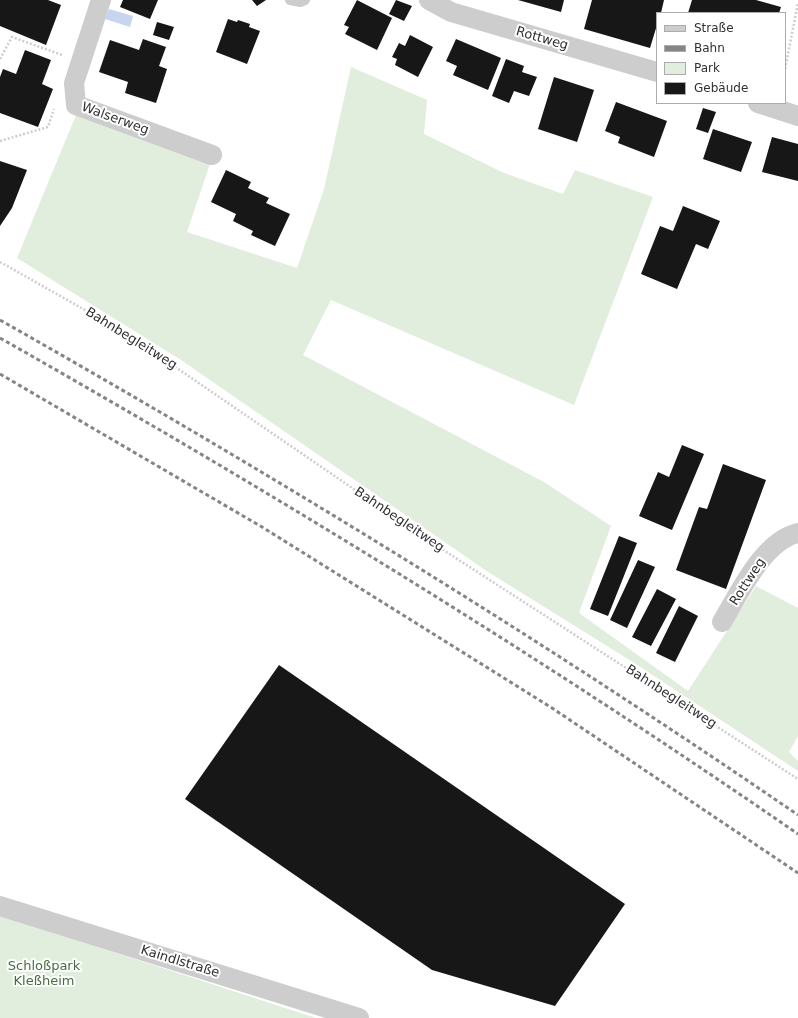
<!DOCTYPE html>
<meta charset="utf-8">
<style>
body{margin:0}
#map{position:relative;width:798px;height:1018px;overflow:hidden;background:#fff;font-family:"DejaVu Sans",sans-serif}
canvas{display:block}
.legend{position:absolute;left:656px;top:12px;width:130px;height:92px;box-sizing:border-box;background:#fff;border:1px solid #acacac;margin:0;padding:5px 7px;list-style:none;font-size:12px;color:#303030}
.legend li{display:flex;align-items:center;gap:8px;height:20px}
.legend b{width:20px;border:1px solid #acacac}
</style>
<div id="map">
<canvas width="798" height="1018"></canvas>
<ul class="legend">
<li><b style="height:5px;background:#cdcdcd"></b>Straße</li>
<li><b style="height:5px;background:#858585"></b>Bahn</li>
<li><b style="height:11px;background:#e1eddd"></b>Park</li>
<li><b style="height:11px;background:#171717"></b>Gebäude</li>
</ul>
</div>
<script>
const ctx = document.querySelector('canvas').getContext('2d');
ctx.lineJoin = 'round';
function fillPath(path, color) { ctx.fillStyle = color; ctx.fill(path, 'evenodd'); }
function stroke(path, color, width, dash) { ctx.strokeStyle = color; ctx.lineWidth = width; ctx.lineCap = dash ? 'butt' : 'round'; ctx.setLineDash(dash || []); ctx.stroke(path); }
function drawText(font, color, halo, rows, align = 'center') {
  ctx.font = font + ' "DejaVu Sans",sans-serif'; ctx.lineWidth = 4; ctx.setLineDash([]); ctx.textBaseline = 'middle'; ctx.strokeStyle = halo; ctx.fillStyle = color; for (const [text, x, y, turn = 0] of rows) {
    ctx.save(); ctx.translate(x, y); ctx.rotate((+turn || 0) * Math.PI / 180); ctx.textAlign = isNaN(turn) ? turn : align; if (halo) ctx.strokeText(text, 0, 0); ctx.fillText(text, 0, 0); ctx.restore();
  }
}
const green = new Path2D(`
 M 351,67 L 427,100 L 424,134 L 504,173 L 563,194 L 575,170 L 653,197 L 574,405 L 331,300 L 303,355 L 544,482 L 611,526 L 579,613 L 688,691 L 756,586 L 798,608 L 798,736 L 789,752 L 798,761 L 798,771 L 636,664 L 488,572 L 181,360 L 17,258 L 76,115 L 211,161 L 187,232 L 297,268 L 324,189 Z
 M 0,915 L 316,1018 L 0,1018 Z`);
const water = new Path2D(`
 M 109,9 L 133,16 L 130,27 L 105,19 Z`);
const building = new Path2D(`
 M 0,0 L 48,0 L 61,5 L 46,45 L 0,26 Z
 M 123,0 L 158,0 L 150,19 L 120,7 Z
 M 252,0 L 266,0 L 257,6 Z
 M 357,0 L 392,18 L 377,50 L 345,34 L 349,27 L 344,25 Z
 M 396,0 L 412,6 L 404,21 L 389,14 Z
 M 518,0 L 564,0 L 561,12 Z
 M 592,0 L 664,0 L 661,13 L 657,13 L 657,25 L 650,48 L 584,29 Z
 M 692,0 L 756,0 L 781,7 L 779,13 L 688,13 Z
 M 228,19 L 237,22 L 238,20 L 250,24 L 249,27 L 260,31 L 247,64 L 216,52 Z
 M 157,22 L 174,27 L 169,40 L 153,35 Z
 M 410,35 L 433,47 L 418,77 L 395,65 L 397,59 L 392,57 L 399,43 L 405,46 Z
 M 143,39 L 166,47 L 159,66 L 167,69 L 156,103 L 125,93 L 128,82 L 99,72 L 110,40 L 139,50 Z
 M 456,39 L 501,58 L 488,90 L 453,75 L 457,66 L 446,61 Z
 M 25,50 L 51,60 L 42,84 L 53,89 L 38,127 L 0,113 L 0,77 L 3,69 L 16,74 Z
 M 506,59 L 524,66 L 522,72 L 537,77 L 529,96 L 514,91 L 509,103 L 492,96 Z
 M 554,77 L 594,90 L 577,142 L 538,129 Z
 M 616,102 L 667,121 L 654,157 L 618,143 L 620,137 L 605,131 Z
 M 703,108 L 716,112 L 708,133 L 696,129 Z
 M 713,129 L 752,142 L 741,172 L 703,159 Z
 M 772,137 L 798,144 L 798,181 L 762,172 Z
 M 0,161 L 27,170 L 12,208 L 0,226 Z
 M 226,170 L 251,182 L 248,188 L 269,198 L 266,203 L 290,214 L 275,246 L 251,235 L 253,231 L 233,221 L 236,214 L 211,202 Z
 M 683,206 L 720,221 L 708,249 L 696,244 L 677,289 L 641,274 L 660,226 L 673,231 Z
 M 682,445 L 704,454 L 672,530 L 639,516 L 658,472 L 669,477 Z
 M 723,464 L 766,480 L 726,589 L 676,570 L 699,507 L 707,509 Z
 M 619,536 L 637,543 L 608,616 L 590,609 Z
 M 638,560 L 655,567 L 627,628 L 610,620 Z
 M 657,589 L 676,599 L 651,646 L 632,637 Z
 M 679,606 L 698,616 L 675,662 L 656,653 Z
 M 279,665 L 625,904 L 555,1006 L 432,970 L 185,799 Z`);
const path = new Path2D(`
 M 0,59 L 12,37 L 62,55
 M 785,69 L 798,3
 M 0,141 L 48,127 L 54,109
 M 0,262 L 108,323 L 168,362 L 434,544 L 798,779`);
const lane = new Path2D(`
 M 290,0 L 300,2 L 305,0`);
const street = new Path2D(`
 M 101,0 L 74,83 L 76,105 L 212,155
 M 429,0 L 451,12 L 657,72
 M 758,103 L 798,116
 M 722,622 C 739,594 763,541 798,533
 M 0,906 L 359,1018`);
const rail = new Path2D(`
 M 0,320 C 272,474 540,638 798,815
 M 0,338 C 272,492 540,656 798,834
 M 0,374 L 262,527 L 552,708 L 798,873`);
const streetNames = [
 ["Rottweg",542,39,16],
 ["Walserweg",115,119,20],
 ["Bahnbegleitweg",131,339,32],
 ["Bahnbegleitweg",399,520,34],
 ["Rottweg",748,582,-57],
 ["Bahnbegleitweg",671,697,33],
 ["Kaindlstraße",180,962,17]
];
const parkNames = [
 ["Schloßpark",44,967],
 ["Kleßheim",44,982]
];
fillPath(green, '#e1eddd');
fillPath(water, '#c8d5ee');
fillPath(building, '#171717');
stroke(path, '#cdcdcd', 2.5, [2, 2]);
stroke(lane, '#cdcdcd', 10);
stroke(street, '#cdcdcd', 20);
stroke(rail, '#858585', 3, [4, 3]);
drawText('13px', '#303030', '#fff', streetNames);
drawText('13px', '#446e3a', '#fff', parkNames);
</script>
